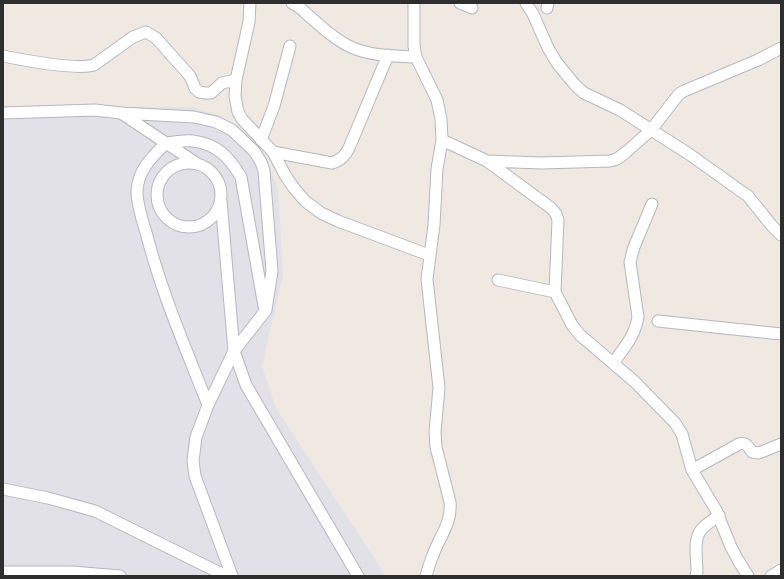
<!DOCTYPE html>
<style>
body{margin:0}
#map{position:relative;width:784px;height:579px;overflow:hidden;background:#efe9e1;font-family:"Archivo Narrow",sans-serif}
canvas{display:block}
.frame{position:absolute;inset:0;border:4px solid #2e2e2e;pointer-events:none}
</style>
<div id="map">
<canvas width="784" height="579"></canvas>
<div class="frame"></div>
</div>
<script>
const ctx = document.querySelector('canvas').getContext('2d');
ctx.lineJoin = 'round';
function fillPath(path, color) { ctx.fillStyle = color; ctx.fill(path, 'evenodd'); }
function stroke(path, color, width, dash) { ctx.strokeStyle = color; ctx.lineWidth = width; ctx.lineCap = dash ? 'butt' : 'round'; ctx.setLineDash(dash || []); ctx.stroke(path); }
const industrial = new Path2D(`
 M 3,106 L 190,107 L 221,116 L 248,136 L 266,158 L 278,189 L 283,275 L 262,366 L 276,408 L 380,567 L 384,576 L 3,576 Z`);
const minor = new Path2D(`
 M 250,3 L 249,22 L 236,80 L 235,96 L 238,112 L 242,119 L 273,152 L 285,175 L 294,188 L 305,201 L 321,213 L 338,221 L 429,255
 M 292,3 L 299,7 C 314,20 334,40 353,48 C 372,56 395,56 416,57
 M 414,3 L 414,46 L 416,57 L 437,100 L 441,119 L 442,140 L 437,169 L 434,225 L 427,279 L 439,388 L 435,432 L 436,447 L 450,502 C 452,524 440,535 433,555 C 430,562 428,569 426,576
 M 460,3 L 472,8
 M 526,3 L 533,14 L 548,48 L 557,63 L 576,86 L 584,93 L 620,110 L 689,154 L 738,189 L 748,196 L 772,226 L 781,235
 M 547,8 L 548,3
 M 3,56 C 23,60 76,70 94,65 L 133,37 L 146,32 L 156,38 L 190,76 L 195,88 L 199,92 L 205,93 L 211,93 L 222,83 L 236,80
 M 3,113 L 95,110 L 121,113 L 196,163
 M 121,113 L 194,117 L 216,122 L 232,130 L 254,151 L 261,162 L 264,171 L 272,271 L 266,310 L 234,351 L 208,405 L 196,437 L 193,461 L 195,476 L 232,576
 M 261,140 L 274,106 L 290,46
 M 442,140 L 487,161 L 551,208 L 556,214 L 558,220 L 555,292 L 498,280
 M 273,152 L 332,163 C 341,160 345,156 349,148 L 388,55
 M 487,161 L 542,163 L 610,161 L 617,159 L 625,153 L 651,130 L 679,94 L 684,91 L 758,60 L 781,48
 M157 195a32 32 0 1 1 64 0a32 32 0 1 1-64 0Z
 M 221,201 L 234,351 L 246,385 L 358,576
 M 555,292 L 572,325 L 580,335 L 635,382 L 675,423 L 682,434 L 692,470 L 716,510 L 731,547 L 738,560 L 748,576
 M 658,321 L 781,334
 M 613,363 C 624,348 635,336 638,317 L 630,262 L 634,247 L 652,204
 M 208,405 C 186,349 162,294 147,236 C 143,222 137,206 137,191 C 138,170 152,157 166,143 C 174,142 185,140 193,141 C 217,144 229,157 241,177 L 264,306
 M 692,470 L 739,444 C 746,442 748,446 752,452 L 759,453 L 781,444
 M 3,489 L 48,498 L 95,511 L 226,576
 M 3,572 L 72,572 L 120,576
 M 696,576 L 697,571 C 697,559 693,540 701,530 C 706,524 713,520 719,515
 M 771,576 L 781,570`);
fillPath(industrial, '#e3e1e8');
stroke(minor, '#b4b7c1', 13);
stroke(minor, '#fff', 11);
</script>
